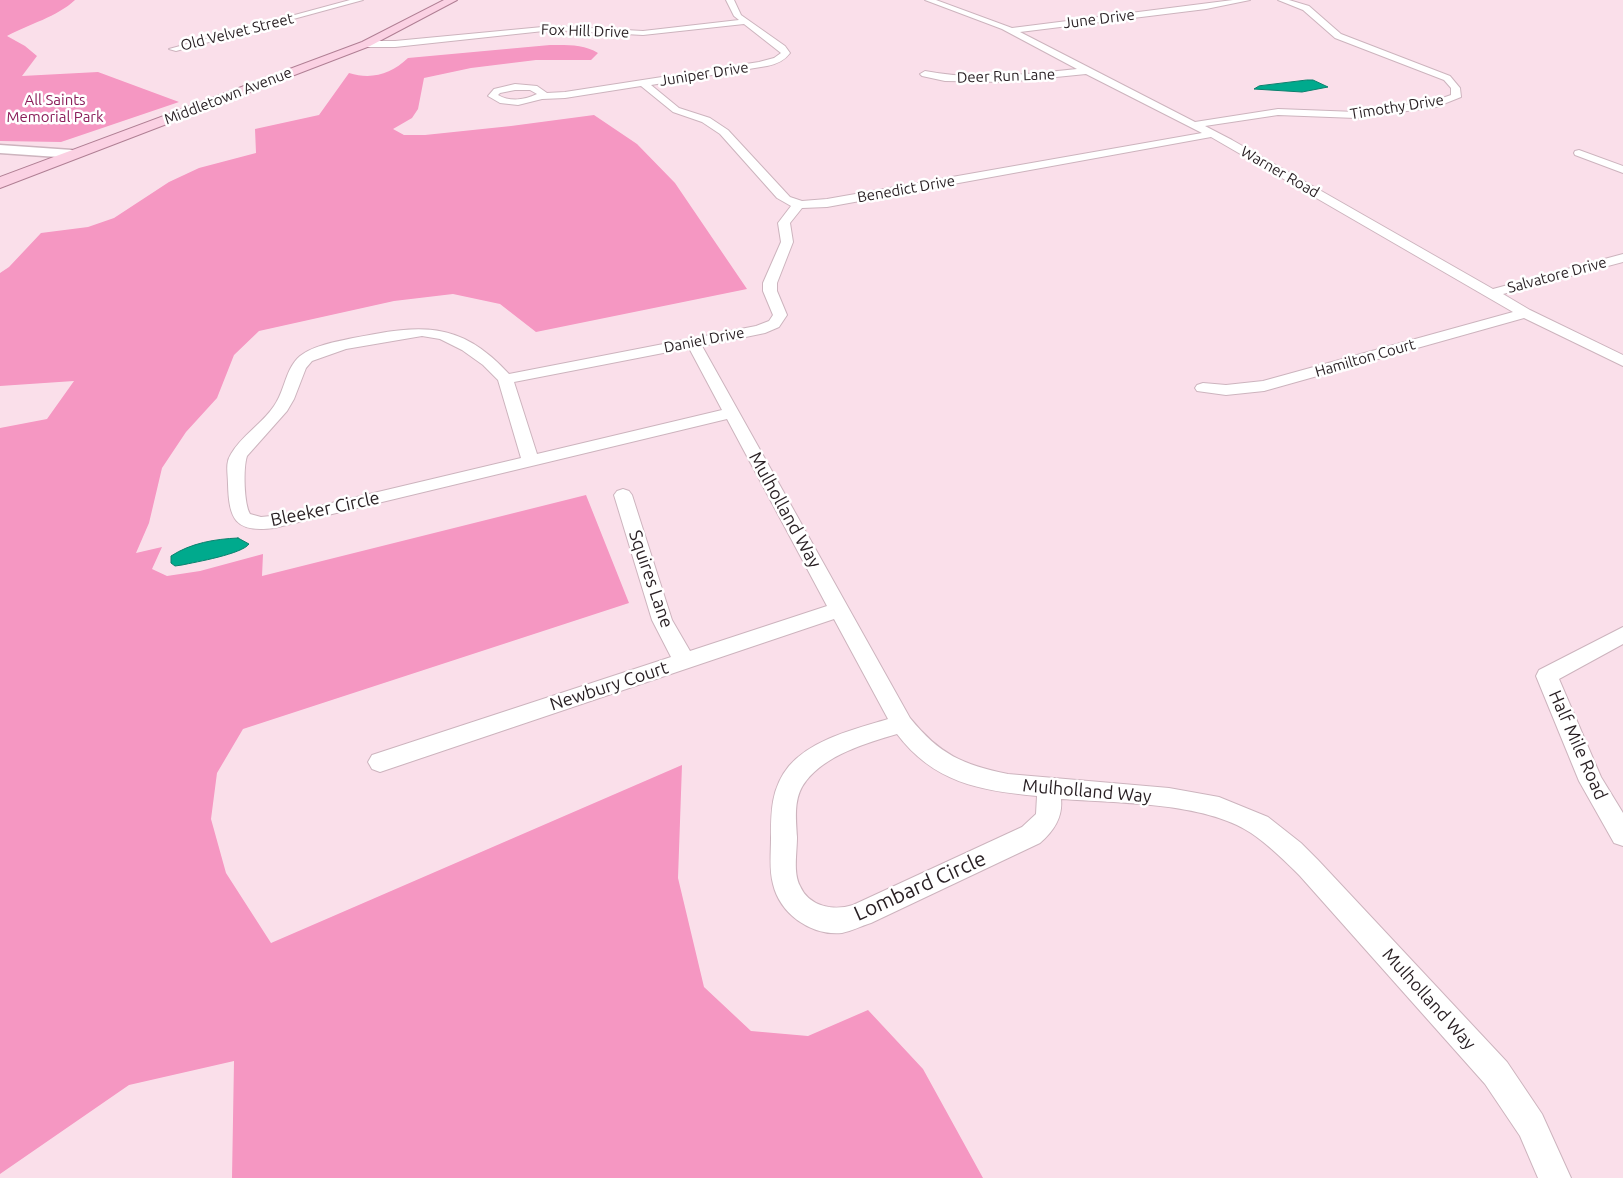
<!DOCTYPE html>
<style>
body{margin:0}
canvas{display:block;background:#fadfea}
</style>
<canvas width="1623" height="1178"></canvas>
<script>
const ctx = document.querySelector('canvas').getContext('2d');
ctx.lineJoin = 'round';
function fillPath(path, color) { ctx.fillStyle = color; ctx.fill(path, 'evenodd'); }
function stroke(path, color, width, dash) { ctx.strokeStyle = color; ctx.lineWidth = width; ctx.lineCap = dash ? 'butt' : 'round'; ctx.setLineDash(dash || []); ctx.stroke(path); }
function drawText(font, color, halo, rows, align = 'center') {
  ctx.font = font + ' Ubuntu,sans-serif'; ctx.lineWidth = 5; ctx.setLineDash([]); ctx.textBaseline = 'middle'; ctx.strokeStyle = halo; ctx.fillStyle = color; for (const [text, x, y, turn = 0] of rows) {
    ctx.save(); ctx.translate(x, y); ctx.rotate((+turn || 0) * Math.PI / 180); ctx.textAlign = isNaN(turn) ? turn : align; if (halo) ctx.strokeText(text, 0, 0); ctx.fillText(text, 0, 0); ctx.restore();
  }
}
const green = new Path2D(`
 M 0,0 L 75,0 C 57,17 29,24 7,36 L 25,46 L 37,56 L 22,76 L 98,72 L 179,102 L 61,142 L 0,141 Z
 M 550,45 C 566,45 584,44 598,53 L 591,60 L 536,60 L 471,68 L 424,78 L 418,109 L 412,118 L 393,129 L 404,135 L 425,135 L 511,126 L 594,115 L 637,144 L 675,183 L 747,289 L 536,332 L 500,304 L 453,294 L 394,301 L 259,331 L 234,355 L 217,398 L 186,432 L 162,468 L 149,523 L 136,553 L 162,547 L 152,569 L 167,576 L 200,571 L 263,554 L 262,576 L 586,495 L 629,603 L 243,729 L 217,773 L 211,819 L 226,873 L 271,943 L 682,765 L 678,878 L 704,987 L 751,1031 L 808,1036 L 868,1010 L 923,1069 L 983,1178 L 232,1178 L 234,1061 L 129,1085 L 0,1174 L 0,428 L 47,419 L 74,381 L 0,386 L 0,273 L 9,267 L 41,233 L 88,227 L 114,218 L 169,182 L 199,168 L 256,153 L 255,129 L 319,115 L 349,73 C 372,80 391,74 408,58 Z`);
const water = new Path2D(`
 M 1307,80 L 1313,80 L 1328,87 L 1302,92 L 1254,89 L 1259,86 Z
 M 238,538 L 249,544 C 242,554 196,562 182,565 L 175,566 L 171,563 L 171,556 C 191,543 215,539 238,538 Z`);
const minor = new Path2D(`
 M 350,0 L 363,0 L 176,51 L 169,49 Z
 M 726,0 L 734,0 L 741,15 L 785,46 L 790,53 C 784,61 777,64 767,66 L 651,85 L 679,108 L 710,118 L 728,130 L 790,197 L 802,201 L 827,199 L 1202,133 L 1086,74 L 1006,82 L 945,81 L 922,76 L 920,74 L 925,71 C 975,81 1027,74 1077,69 L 1002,29 L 925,0 L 936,0 L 1012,28 L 1233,0 L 1250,0 L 1206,9 L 1020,32 L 1195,122 L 1278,109 L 1356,112 L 1434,101 L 1451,95 L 1451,88 L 1444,80 L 1335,38 L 1303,10 L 1278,0 L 1289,0 L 1309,6 L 1341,34 L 1450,76 L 1460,88 L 1461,97 L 1436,107 L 1356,118 L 1278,115 L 1205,126 L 1232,140 L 1493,289 L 1623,254 L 1623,262 L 1503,294 L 1530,310 L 1623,355 L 1623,366 L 1524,318 L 1264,391 L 1226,395 L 1197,391 L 1195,388 L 1197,385 L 1203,383 L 1226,385 L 1263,381 L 1513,312 L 1211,137 L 827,207 L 802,208 L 790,223 L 793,242 L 777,283 L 777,291 L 787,315 L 779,327 L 765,333 L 702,346 L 910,718 C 939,754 963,765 1008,774 L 1169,788 L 1219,797 L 1268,817 L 1301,843 L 1318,860 L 1507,1062 L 1542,1114 L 1571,1178 L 1538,1178 L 1520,1136 L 1485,1084 L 1300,876 C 1285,861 1269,845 1251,833 C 1205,802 1116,803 1061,799 C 1063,817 1054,831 1040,843 L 871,923 C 861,926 852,931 842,933 C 811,936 780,914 773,884 C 769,870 771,853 771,838 C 771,812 771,788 789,766 C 812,739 855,729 888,719 L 834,619 L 380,772 L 372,769 L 368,762 L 372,755 L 671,657 L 652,620 L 614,495 L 617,491 L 623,489 L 629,491 L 632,495 L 672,620 L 690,651 L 827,606 L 727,419 L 274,528 C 235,533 229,519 228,484 C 228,473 225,463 231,454 C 242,435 262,424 274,406 C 285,391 285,369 300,356 C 314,345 336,342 353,338 C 419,325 459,319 509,374 L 756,326 L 769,321 L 773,315 L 763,291 L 763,283 L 781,242 L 778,223 L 791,206 L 777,198 L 720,134 L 702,122 L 673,112 L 641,86 L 565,98 L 542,99 L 518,105 L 500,103 L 488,96 L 494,89 L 515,84 L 537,86 L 547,93 L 565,92 L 759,62 L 774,58 L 781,53 L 744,24 L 643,35 L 553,30 L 395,47 L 366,47 L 362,44 L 366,41 L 395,41 L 553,26 L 643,31 L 739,20 L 734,16 ZM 515,90 L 530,90 L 537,94 C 525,100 510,102 498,95 L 500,93 ZM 422,336 L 440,339 L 462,350 L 483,365 L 498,380 L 521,458 L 281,515 L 261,517 L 250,514 C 244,504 243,468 247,456 L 287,411 L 294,399 L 306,368 L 312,361 L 346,349 ZM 689,348 L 722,410 L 537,454 L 514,382 ZM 897,734 C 933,782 980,791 1037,796 L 1036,814 L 1022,827 L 853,905 C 834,911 809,907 800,886 C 793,873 797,852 797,837 C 796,818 793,797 806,781 C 826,755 866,743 897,734 Z
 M 1579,150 L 1623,166 L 1623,173 L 1575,155 L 1574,153 L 1575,151 Z
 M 1623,627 L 1623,644 L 1559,679 L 1601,777 L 1623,813 L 1623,846 L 1614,843 L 1579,781 L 1536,676 L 1539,670 Z`);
const tertiary = new Path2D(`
 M 0,145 L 72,150 L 79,154 L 72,158 L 0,153 Z`);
const primary = new Path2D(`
 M 444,0 L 457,0 L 370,46 L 0,188 L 0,177 L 362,42 Z`);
const farStreetnames = [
 ["June Drive",1099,19,-7],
 ["Fox Hill Drive",585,31,2],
 ["Old Velvet Street",237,32,-14],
 ["Juniper Drive",704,74,-9],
 ["Deer Run Lane",1006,76,-2],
 ["Middletown Avenue",228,96,-21],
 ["Timothy Drive",1397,107,-9],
 ["Warner Road",1280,172,30],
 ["Benedict Drive",906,189,-10],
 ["Salvatore Drive",1557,275,-15],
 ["Daniel Drive",704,340,-11],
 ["Hamilton Court",1365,358,-16]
];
const farParknames = [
 ["All Saints",55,100],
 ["Memorial Park",55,117]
];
const streetNames = [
 ["Bleeker Circle",325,509,-12],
 ["Mulholland Way",785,510,61],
 ["Squires Lane",651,579,71],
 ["Newbury Court",609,686,-18],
 ["Half Mile Road",1578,745,66],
 ["Mulholland Way",1087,791,5],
 ["Mulholland Way",1429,999,48]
];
const nearStreetnames = [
 ["Lombard Circle",920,886,-24]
];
fillPath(green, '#f597c2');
fillPath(water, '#00aa8d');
stroke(water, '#0c806d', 1);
stroke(minor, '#cdb4be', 2);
stroke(tertiary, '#cdb4be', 3);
stroke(primary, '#b07f94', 2);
fillPath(minor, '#fff');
fillPath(tertiary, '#fff');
fillPath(primary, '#fbd1e3');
drawText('15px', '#281f23', '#fff', farStreetnames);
drawText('15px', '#8b1e5a', '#fff', farParknames);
drawText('18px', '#281f23', '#fff', streetNames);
drawText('21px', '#281f23', '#fff', nearStreetnames);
</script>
